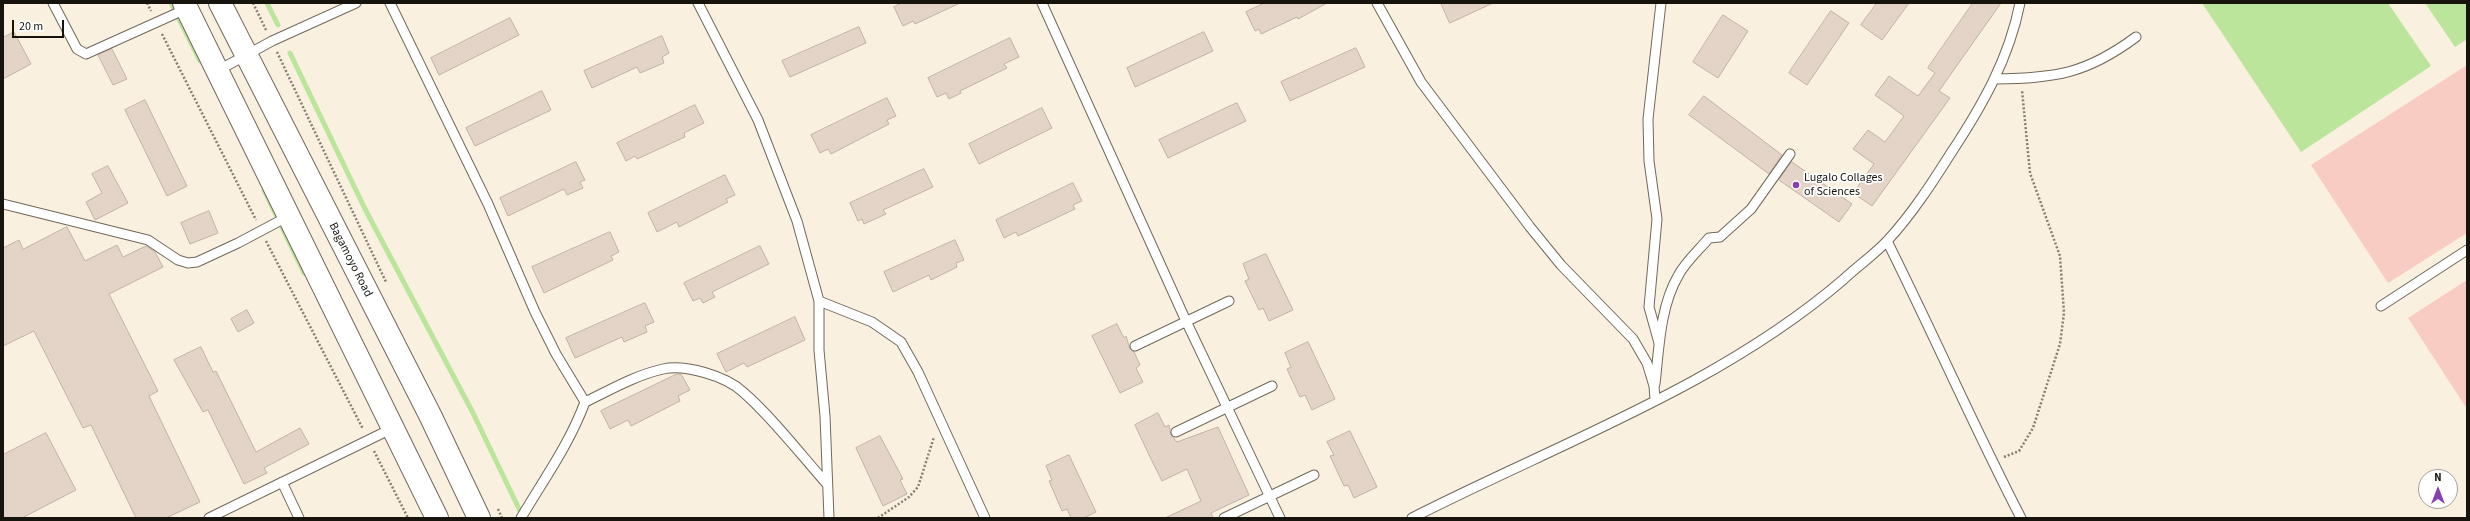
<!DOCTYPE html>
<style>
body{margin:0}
#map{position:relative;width:2470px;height:521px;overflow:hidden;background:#faf0df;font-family:"Source Sans 3",sans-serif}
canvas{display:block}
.frame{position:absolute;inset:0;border:4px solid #17140e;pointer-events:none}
.north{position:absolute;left:2418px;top:469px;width:40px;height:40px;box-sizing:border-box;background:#fff;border:1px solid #a2a19f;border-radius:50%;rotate:0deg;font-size:11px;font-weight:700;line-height:16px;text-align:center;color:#17140e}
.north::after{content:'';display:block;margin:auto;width:14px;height:18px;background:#893eb0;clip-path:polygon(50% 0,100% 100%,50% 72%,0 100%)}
.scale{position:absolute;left:12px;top:20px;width:52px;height:18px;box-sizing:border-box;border:2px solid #17140e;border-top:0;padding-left:5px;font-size:12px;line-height:14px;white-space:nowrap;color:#17140e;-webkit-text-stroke:3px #fff;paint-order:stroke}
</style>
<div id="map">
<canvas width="2470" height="521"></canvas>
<div class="frame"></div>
<div class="north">N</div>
<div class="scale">20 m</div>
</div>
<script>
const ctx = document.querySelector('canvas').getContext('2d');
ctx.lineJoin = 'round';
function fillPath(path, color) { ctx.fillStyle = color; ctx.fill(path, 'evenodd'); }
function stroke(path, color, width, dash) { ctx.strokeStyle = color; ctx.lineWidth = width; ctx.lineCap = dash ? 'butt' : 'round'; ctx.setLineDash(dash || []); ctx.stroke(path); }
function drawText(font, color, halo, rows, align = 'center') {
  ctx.font = font + ' "Source Sans 3",sans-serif'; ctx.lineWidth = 3.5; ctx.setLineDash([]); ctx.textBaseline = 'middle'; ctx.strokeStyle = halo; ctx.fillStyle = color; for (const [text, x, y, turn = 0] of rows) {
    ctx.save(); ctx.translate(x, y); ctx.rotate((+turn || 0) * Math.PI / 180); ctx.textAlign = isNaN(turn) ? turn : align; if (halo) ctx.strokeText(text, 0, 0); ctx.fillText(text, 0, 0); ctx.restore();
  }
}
const green = new Path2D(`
 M 2467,65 L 2467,233 L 2388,283 L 2311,165 Z
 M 2467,280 L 2467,409 L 2408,318 Z`);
const water = new Path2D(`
 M 2202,3 L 2388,3 L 2431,66 L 2301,152 Z
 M 2425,3 L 2467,3 L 2467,39 L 2455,47 Z`);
const stream = new Path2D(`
 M 171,3 L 200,61
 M 267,3 L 278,25
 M 290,53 L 365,209 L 473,413 L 522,515
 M 264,190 L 304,273`);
const building = new Path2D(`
 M 902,3 L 960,3 L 915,24 L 913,21 L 903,26 L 894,7 Z
 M 1265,3 L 1327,3 L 1298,19 L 1297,17 L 1261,34 L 1259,29 L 1255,31 L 1246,12 Z
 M 1441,3 L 1493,3 L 1450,23 Z
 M 1877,3 L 1909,3 L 1882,40 L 1861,25 Z
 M 1973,3 L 2001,3 L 1939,91 L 1950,98 L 1872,206 L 1853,193 L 1874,164 L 1853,149 L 1868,130 L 1885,142 L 1904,116 L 1875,95 L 1889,76 L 1918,96 L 1935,73 L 1928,68 Z
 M 1831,11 L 1849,23 L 1807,85 L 1789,73 Z
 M 1723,15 L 1748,31 L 1718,78 L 1693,62 Z
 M 510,18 L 519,35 L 439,75 L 431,58 Z
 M 859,27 L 866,43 L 790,77 L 782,61 Z
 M 14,32 L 31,64 L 3,79 L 3,38 Z
 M 1204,32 L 1213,51 L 1135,87 L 1127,68 Z
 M 662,36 L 669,53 L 662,57 L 664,63 L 640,73 L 637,67 L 592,88 L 584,71 Z
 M 1010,38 L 1019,57 L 1004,64 L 1007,68 L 960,91 L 961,93 L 949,99 L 946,93 L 937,97 L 928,78 Z
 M 1356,48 L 1365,67 L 1290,101 L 1281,82 Z
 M 112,49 L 127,79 L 113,85 L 98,55 Z
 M 542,91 L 551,110 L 475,146 L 466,128 Z
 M 1704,96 L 1782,155 L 1769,174 L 1689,115 Z
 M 887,98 L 896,116 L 887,120 L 889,124 L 831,154 L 828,149 L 820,153 L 811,135 Z
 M 145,100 L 187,186 L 167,196 L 125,110 Z
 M 1237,103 L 1246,121 L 1168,158 L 1159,140 Z
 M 695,105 L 704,123 L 684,133 L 685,137 L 637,159 L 635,156 L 626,161 L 617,143 Z
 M 1042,108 L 1052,128 L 979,164 L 969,144 Z
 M 576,162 L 585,180 L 580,182 L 583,188 L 567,195 L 564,189 L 508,216 L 500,198 Z
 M 1792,162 L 1852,204 L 1839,222 L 1779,180 Z
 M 108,166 L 128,203 L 95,220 L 86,202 L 102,193 L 92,174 Z
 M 924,169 L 933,187 L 883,210 L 886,214 L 864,224 L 862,219 L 858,221 L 850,203 Z
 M 725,175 L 735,195 L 726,199 L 728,202 L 679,227 L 677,222 L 657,232 L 648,213 Z
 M 1073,183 L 1082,201 L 1073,205 L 1075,209 L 1018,236 L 1016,232 L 1004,238 L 996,220 Z
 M 209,211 L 218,233 L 190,244 L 181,223 Z
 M 67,227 L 85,261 L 117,245 L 123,257 L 146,246 L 155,252 L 163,267 L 109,294 L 158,391 L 149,396 L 200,502 L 166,518 L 136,518 L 91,425 L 83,428 L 34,331 L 3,346 L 3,248 L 19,240 L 23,249 Z
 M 610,232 L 619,252 L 611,256 L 613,260 L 544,293 L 532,267 Z
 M 955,240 L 964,260 L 956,263 L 957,267 L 931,280 L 929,275 L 893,292 L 884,272 Z
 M 760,246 L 769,264 L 712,292 L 715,297 L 703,303 L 700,298 L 693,301 L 684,283 Z
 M 1266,254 L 1293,310 L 1269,321 L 1263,308 L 1259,310 L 1245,281 L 1249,279 L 1243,264 Z
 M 645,303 L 654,322 L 645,326 L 647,332 L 624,342 L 622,337 L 575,358 L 566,338 Z
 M 247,310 L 254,323 L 238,332 L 231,319 Z
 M 795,317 L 805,340 L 747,367 L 744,363 L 726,372 L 717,354 Z
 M 1117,324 L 1124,338 L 1126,336 L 1130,349 L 1134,352 L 1140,365 L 1136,368 L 1143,382 L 1120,393 L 1092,336 Z
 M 1308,342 L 1335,399 L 1312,410 L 1305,395 L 1300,397 L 1287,369 L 1291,367 L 1285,353 Z
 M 201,347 L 213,372 L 216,371 L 256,452 L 300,428 L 309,444 L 264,468 L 267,473 L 244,484 L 208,410 L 203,412 L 174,360 Z
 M 677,374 L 681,374 L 690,390 L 678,396 L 680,401 L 631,426 L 628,420 L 610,429 L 601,411 Z
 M 1158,413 L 1165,427 L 1169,425 L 1171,435 L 1177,442 L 1218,427 L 1249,495 L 1211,513 L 1213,518 L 1165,518 L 1201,501 L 1187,469 L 1162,481 L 1149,455 L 1135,425 Z
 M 1350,431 L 1377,487 L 1354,498 L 1348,485 L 1344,486 L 1330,456 L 1334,455 L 1327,442 Z
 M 46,433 L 76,490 L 22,518 L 3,518 L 3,455 Z
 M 880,436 L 903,479 L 900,480 L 907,494 L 883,506 L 856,448 Z
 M 1069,455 L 1096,512 L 1084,518 L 1071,518 L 1067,509 L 1062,511 L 1049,481 L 1052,480 L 1046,466 Z`);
const path = new Path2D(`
 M 147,3 L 151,11
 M 253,3 L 266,30
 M 162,34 L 256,220
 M 277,52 L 386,282
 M 266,241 L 363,429
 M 374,451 L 408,518
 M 2004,457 L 2019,451 L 2033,428 L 2060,344 L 2064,313 L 2060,256 L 2030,173 L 2022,90
 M 498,509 L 502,518
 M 878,518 L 909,497 L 918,487 L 934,437`);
const lane = new Path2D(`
 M 53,3 L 77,49 L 86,54 L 186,9
 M 390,3 L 488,204 L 535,312 L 556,354 L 585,402 C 569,445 544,479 521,518
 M 698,3 L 758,120 L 797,221 L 819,301 L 819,350 L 825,416 L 829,518
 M 1042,3 L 1186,321 L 1280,518
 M 1377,3 L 1421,82 L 1530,227 L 1561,265 L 1633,339 L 1647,363 L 1654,386 L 1655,400
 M 217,71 L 272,41 L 356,3
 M 1995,79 C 2056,78 2086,74 2136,37
 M 3,204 L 148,240 L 178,260 L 188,263 L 197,262 L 238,243 L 287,217
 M 1887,241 C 1933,333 1974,427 2021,518
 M 819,301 L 872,322 L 901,342 L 918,372 L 985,518
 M 2381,306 L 2467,250
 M 1659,343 L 1649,307 L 1657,219 L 1649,161 L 1648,119 L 1661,3
 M 1135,346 L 1229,301
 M 1655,384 C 1659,349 1660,307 1678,276 C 1685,262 1699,250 1709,238 L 1720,237 L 1751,209 L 1790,154
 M 585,402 C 610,390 636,375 663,369 C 685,364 726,376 743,392 C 772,417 801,455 827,484
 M 1176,432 L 1272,386
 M 282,482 L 299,518
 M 209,518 L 391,429
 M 1224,518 L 1314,475
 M 1412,518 C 1557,444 1720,386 1844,279 C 1858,266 1875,254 1888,240 C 1912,214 1932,183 1951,153 C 1982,106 2009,59 2020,3`);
const highway = new Path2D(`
 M 184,3 L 437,518
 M 220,3 L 430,415 L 479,518`);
const markers = [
 [1796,185,4,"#893eb0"]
];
const poiNames = [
 ["Lugalo Collages",1804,178],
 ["of Sciences",1804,192]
];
const streetNames = [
 ["Bagamoyo Road",350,260,63]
];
fillPath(green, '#f8cbc3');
fillPath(water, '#bae59b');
stroke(stream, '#bae59b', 5);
fillPath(building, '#e4d3c7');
stroke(building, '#c2b1a6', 1);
stroke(lane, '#71685a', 11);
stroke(highway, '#71685a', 24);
stroke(path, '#857e73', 2.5, [2, 2]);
stroke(lane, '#fff', 9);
stroke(highway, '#fff', 22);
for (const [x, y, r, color] of markers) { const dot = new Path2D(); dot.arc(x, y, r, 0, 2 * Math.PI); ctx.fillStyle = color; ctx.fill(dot); stroke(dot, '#fff', 1.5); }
drawText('12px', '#17140e', '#fff', poiNames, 'left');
drawText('12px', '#17140e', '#fff', streetNames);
</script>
